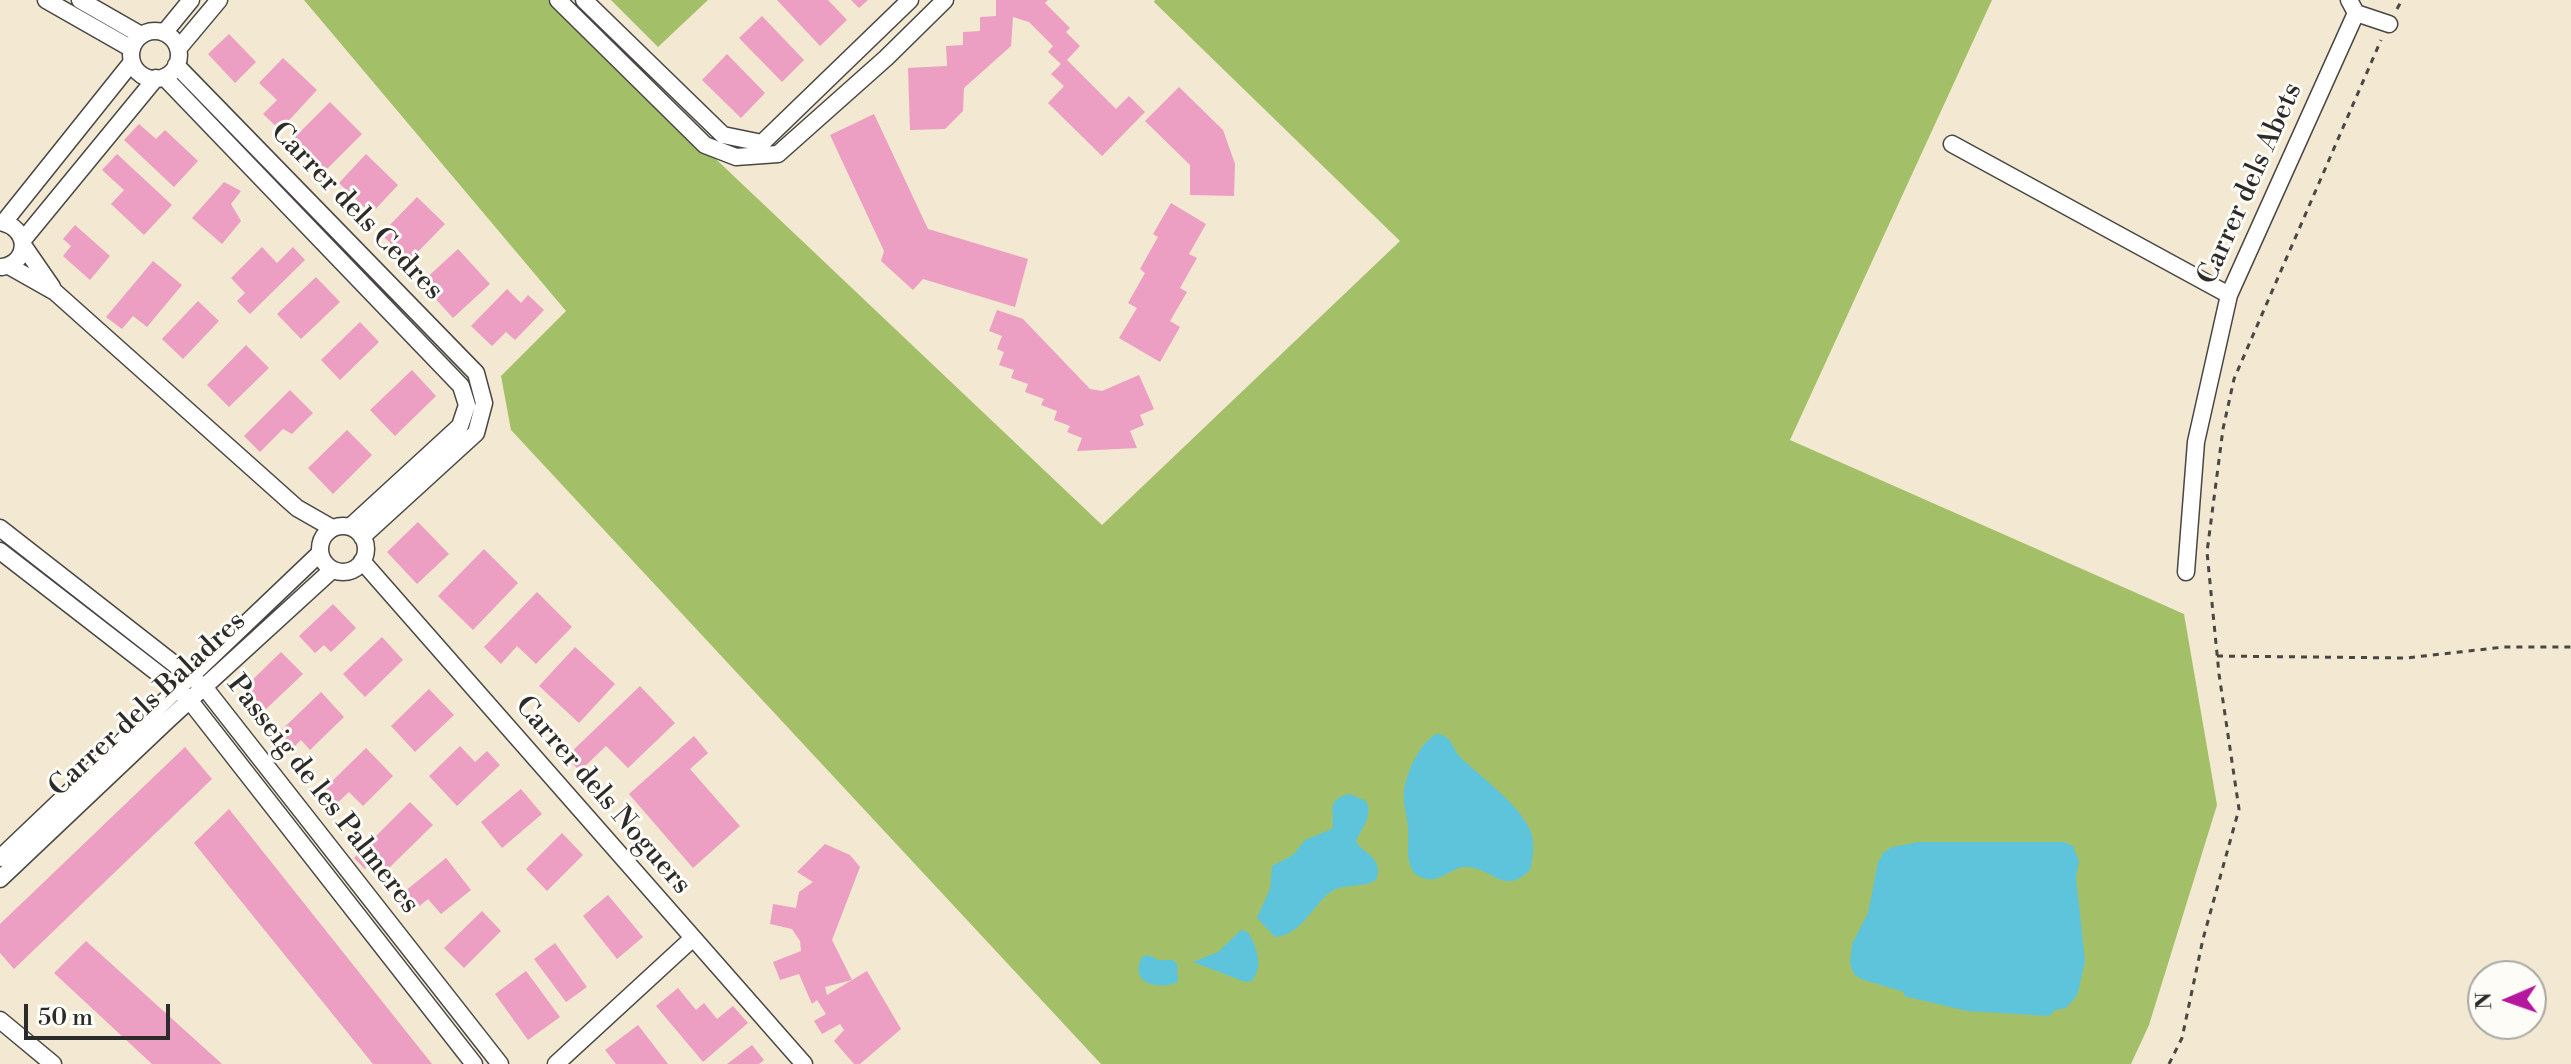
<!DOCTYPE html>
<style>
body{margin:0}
#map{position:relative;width:2571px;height:1064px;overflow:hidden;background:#f3e8d1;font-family:"Libre Bodoni",serif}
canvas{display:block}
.north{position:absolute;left:2467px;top:960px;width:80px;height:80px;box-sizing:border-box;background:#fdfcf7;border:2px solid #a9a8a5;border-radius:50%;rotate:268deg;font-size:22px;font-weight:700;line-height:32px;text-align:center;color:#2b2b2b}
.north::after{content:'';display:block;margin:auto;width:28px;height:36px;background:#b5179e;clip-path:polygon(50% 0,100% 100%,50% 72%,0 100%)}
.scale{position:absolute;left:24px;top:1004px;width:146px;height:36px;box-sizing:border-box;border:4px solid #2b2b2b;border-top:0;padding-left:10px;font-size:24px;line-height:28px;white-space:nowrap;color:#2b2b2b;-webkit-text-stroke:6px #fdfcf7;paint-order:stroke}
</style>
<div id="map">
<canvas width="2571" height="1064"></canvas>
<div class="north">N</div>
<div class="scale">50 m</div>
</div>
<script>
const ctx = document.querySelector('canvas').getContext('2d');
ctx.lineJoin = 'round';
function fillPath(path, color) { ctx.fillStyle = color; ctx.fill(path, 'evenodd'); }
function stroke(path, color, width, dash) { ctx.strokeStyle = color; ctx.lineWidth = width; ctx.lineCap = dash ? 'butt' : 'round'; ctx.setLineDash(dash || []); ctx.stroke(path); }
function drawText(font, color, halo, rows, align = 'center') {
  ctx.font = font + ' "Libre Bodoni",serif'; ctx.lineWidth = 6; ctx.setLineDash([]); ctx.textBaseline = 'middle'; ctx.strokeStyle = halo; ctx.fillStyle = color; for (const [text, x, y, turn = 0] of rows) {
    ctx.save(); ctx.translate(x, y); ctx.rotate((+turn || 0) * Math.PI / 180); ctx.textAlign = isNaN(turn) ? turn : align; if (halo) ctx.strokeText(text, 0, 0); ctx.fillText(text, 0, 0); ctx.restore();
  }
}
const green = new Path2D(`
 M 304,0 L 548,0 L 1102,525 L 1400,241 L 1154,2 L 1155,0 L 1992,0 L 1790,440 L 2184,614 L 2217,805 L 2149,1025 L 2131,1064 L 1101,1064 L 511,430 L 501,376 L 566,311 Z
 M 611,0 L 708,0 L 658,47 Z`);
const water = new Path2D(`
 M 1436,734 C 1452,734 1452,749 1461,758 C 1482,778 1521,806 1531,832 C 1535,844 1533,858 1530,870 C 1504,895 1496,871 1469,867 C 1453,864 1440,885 1423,878 C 1402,871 1410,844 1408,828 C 1407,816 1403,804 1404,792 C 1406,773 1419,744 1436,734 Z
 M 1350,794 L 1366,801 C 1374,818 1361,827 1356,842 C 1366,855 1384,859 1376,880 C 1362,889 1342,882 1328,894 C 1311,909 1300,935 1275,937 L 1257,918 L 1270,889 L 1272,866 L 1293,855 L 1305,840 L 1332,829 C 1336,812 1324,799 1350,794 Z
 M 1919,842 L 2064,842 L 2073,846 L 2079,861 L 2076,877 L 2085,961 L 2078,993 L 2074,999 L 2066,1008 L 2055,1010 L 2049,1016 L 1967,1011 L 1904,996 L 1904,992 L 1861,979 L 1854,974 L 1850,964 L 1852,944 L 1868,913 L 1878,862 L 1884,852 L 1892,847 Z
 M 1241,930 L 1248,932 C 1257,948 1264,965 1252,981 L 1245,982 L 1193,962 L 1218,952 Z
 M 1146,955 L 1154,957 L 1157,960 L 1172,960 L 1177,963 L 1178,982 C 1160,990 1128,985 1142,957 Z`);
const building = new Path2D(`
 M 777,0 L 828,0 L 847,20 L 820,46 Z
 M 851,0 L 868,0 L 859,8 Z
 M 996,0 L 1048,0 L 1045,3 L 1070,28 L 1066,32 L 1080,46 L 1067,60 L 1116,109 L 1129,96 L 1145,112 L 1102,156 L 1048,103 L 1064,86 L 1051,74 L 1061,64 L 1048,52 L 1053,46 L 1029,22 L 1013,17 L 1011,46 L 964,88 L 963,111 L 945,129 L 910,130 L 908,68 L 947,66 L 946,46 L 963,45 L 963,32 L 980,31 L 980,17 L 996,16 Z
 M 762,16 L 804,60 L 782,82 L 739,38 Z
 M 229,34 L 256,62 L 235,83 L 208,54 Z
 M 727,54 L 765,93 L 741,118 L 702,80 Z
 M 283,58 L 317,90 L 280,130 L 263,114 L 277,100 L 259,83 Z
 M 1179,87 L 1223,130 L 1235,164 L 1234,196 L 1190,195 L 1190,165 L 1145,121 Z
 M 330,102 L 362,134 L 322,174 L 290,142 Z
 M 874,114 L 928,229 L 1028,259 L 1015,307 L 923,279 L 913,290 L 881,261 L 884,251 L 830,135 Z
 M 139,124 L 156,139 L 165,130 L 198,161 L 174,187 L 124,140 Z
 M 117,154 L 172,205 L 144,235 L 111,204 L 124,190 L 102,170 Z
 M 366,154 L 398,185 L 371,214 L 339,183 Z
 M 224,182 L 241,191 L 231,204 L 241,221 L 222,244 L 192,218 Z
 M 417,197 L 445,224 L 409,261 L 381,234 Z
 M 1171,203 L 1206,224 L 1189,254 L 1197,258 L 1180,288 L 1187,292 L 1170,321 L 1180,327 L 1160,362 L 1119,338 L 1137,308 L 1128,303 L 1145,273 L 1140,269 L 1158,237 L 1153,234 Z
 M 75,225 L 110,256 L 90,280 L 63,256 L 71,246 L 63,239 Z
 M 262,247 L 277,263 L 293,247 L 305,260 L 250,314 L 237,301 L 245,293 L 231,278 Z
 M 458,249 L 490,284 L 453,318 L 421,283 Z
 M 153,261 L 182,285 L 147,327 L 133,316 L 122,329 L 106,317 Z
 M 316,277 L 340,302 L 301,339 L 277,314 Z
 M 507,289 L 521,303 L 528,295 L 544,310 L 515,340 L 506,332 L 492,346 L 471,326 Z
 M 198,301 L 219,321 L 183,359 L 162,339 Z
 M 997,310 L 1023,319 L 1090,389 L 1102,391 L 1139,375 L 1154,409 L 1140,415 L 1144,425 L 1130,431 L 1137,448 L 1077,451 L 1082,438 L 1067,432 L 1070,426 L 1054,420 L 1057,411 L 1041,405 L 1044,399 L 1025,392 L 1028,384 L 1011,378 L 1014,370 L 999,365 L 1004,352 L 997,349 L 1002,336 L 989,331 Z
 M 360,322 L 379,342 L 340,380 L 321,360 Z
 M 246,345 L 269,368 L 229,407 L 207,385 Z
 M 412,370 L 436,396 L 395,436 L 370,410 Z
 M 290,390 L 313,413 L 292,434 L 283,429 L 260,452 L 244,436 Z
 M 347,430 L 372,455 L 333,494 L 308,468 Z
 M 418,522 L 449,554 L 417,584 L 387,552 Z
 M 484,549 L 518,583 L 473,630 L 438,596 Z
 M 537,592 L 572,627 L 536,664 L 517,646 L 501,664 L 484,647 Z
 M 333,604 L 356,628 L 331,652 L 324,645 L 315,653 L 299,636 Z
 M 382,637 L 403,660 L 365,697 L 343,674 Z
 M 575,647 L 615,684 L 579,723 L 539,686 Z
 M 281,652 L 303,674 L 264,711 L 243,689 Z
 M 640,686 L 675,723 L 628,768 L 606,746 L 580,771 L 566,757 Z
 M 429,689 L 454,715 L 415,752 L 391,726 Z
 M 321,692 L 344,717 L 310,750 L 301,740 L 285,756 L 270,741 Z
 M 694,736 L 708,753 L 690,769 L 740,826 L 693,868 L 629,794 Z
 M 460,746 L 475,762 L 487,751 L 500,765 L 457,806 L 429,776 Z
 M 185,747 L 212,779 L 14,969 L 0,953 L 0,924 Z
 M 366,748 L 393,776 L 363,806 L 349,792 L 334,806 L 321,792 Z
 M 521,789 L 542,814 L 502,848 L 481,822 Z
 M 410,802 L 433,825 L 388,869 L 377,858 L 365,869 L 354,858 Z
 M 229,809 L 432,1064 L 373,1064 L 194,843 Z
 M 562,833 L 583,855 L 547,891 L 526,869 Z
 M 825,844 L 850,855 L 860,867 L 832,940 L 852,980 L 867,971 L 901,1029 L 860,1064 L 854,1064 L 834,1041 L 844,1030 L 840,1024 L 822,1034 L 814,1021 L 826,1014 L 817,1000 L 812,1004 L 799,974 L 780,980 L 773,962 L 801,951 L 800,941 L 792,929 L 770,924 L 773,904 L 796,908 L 799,892 L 813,882 L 797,872 ZM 852,980 L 827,995 L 825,987 Z
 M 446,858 L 471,890 L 441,914 L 428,899 L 412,912 L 399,896 Z
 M 608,895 L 643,937 L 617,959 L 583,916 Z
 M 482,911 L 501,931 L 464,968 L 444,948 Z
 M 86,941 L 222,1064 L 152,1064 L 54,973 Z
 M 555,943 L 587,987 L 566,1002 L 534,959 Z
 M 526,971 L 560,1017 L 528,1040 L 495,994 Z
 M 678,988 L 696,1010 L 704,1003 L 717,1019 L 733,1006 L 748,1023 L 703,1062 L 656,1006 Z
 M 638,1025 L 668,1064 L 616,1064 L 605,1050 Z
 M 752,1045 L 764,1060 L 759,1064 L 727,1064 Z`);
const path = new Path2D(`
 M 2397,9 L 2402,0
 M 2217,656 L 2406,658 L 2504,647 L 2571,647
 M 2169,1064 L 2182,1038 L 2203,939 L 2239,809 L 2219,674 L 2207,552 L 2223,429 L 2234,379 L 2381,40`);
const street = new Path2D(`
 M 46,0 L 132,49
 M 80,0 L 141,35
 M 558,0 L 705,145 L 736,157 L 778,154 L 886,58 L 945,0
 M 584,0 L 723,135 L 762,143 L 910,0
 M 2349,0 L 2356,13 L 2389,24
 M131 55a24 24 0 1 1 48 0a24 24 0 1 1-48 0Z
 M 164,33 L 191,0
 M 178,49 L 219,0
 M 176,65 L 476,373 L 484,403 L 476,433 L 362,537
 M 164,77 L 461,386 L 467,405 L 460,426 L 350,527
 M 1952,144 L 2229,295
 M 0,222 C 29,227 31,262 2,267
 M 4,222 L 132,62
 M 23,240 L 156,78
 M 23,245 L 52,287
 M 9,266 L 55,292 L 297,508 L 332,528
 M320 549a23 23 0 1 1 46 0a23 23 0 1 1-46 0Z
 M 0,528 L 205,688 L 500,1064
 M 0,551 L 177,688 L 190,701 L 474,1064
 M 362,561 L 804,1064
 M 2186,572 L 2196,442 L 2229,295 L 2356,13
 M 0,858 L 320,553
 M 0,879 L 169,719 L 332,570
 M 0,1020 L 53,1064
 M 556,1064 L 693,938`);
const streetNames = [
 ["Carrer dels Abets",2251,184,-66],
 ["Carrer dels Cedres",356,212,46],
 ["Carrer dels Baladres",148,705,-43],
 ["Passeig de les Palmeres",322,795,52],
 ["Carrer dels Noguers",602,796,49]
];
fillPath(green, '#a3c068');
fillPath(water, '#5ec4db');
fillPath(building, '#ec9fc2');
stroke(street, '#494744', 19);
stroke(path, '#494744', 3, [6, 6]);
stroke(street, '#fff', 16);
drawText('28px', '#2b2b2b', '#fdfcf7', streetNames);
</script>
